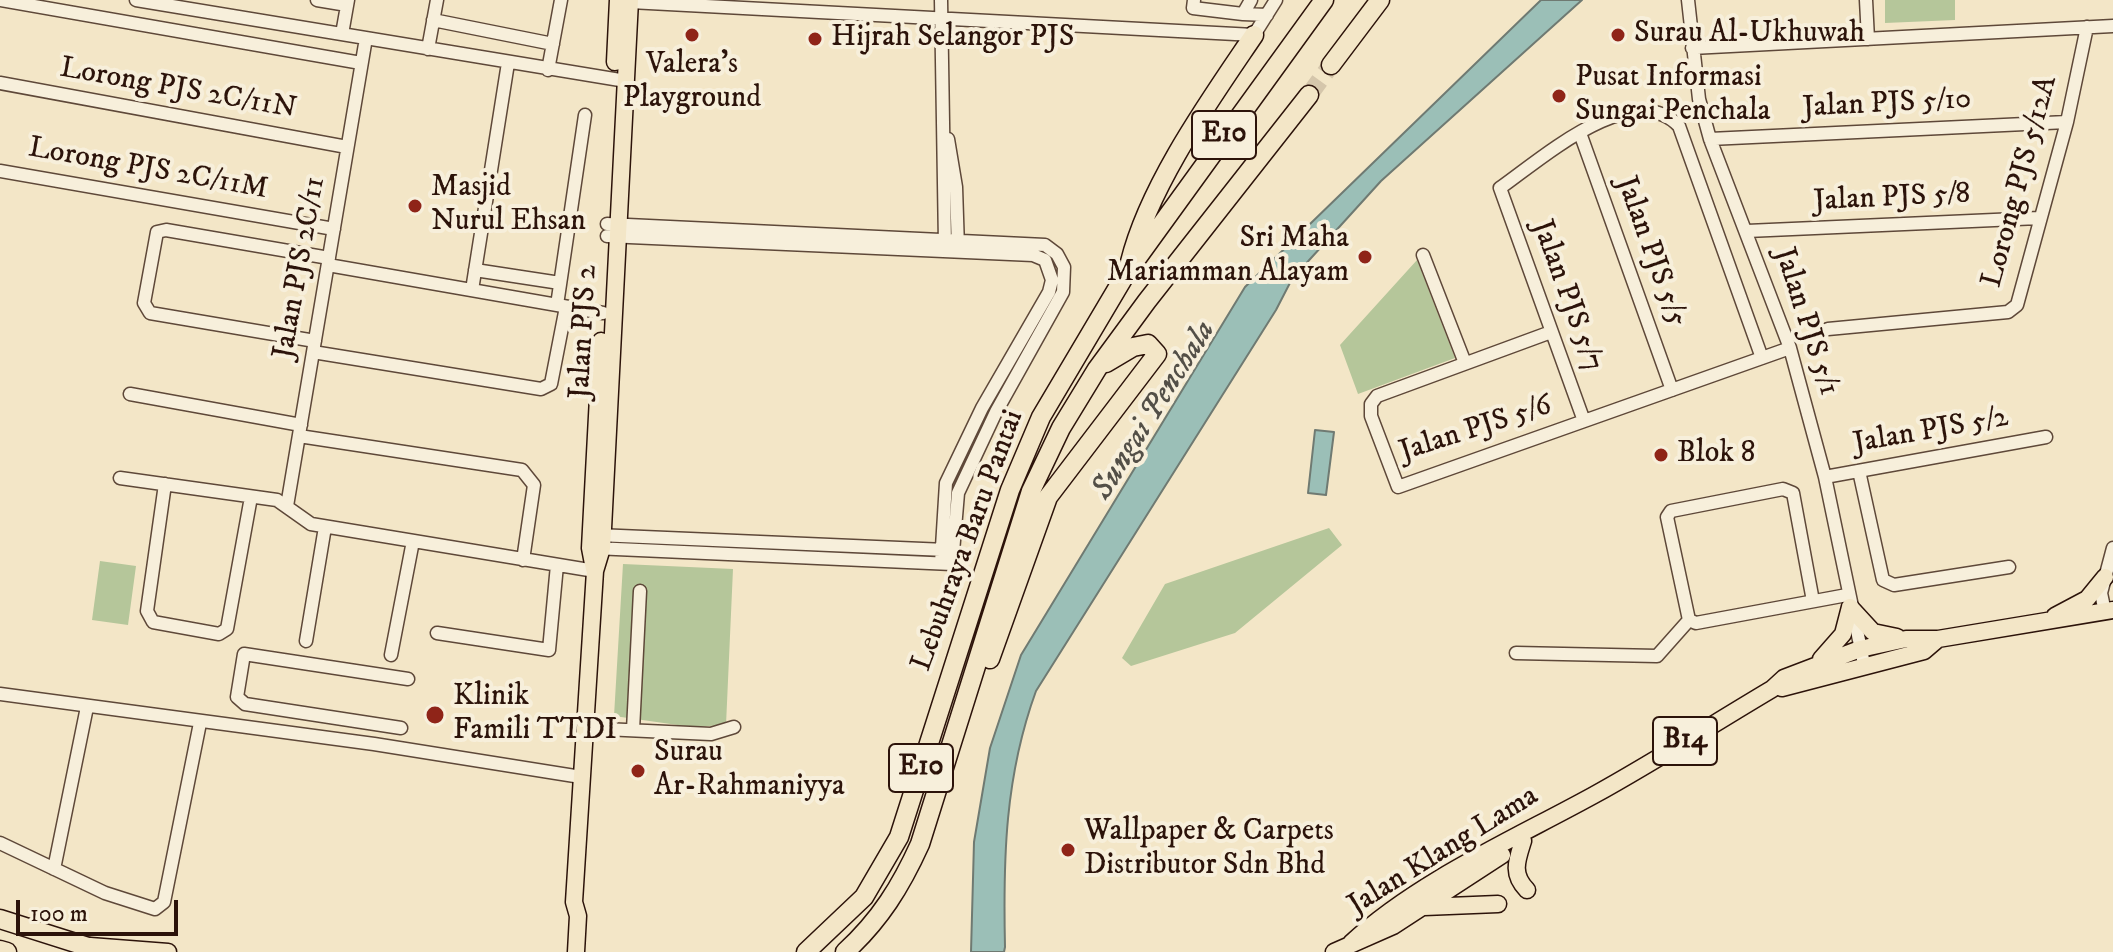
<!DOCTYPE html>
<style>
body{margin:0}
#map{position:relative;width:2113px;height:952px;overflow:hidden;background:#f3e6c7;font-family:"IM FELL DW Pica",serif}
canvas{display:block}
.scale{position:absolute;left:16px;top:900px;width:162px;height:36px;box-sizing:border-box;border:4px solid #2c130a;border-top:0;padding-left:10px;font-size:24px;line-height:28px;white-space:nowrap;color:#2c130a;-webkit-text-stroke:6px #f7efdb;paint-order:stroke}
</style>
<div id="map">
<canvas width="2113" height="952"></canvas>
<div class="scale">100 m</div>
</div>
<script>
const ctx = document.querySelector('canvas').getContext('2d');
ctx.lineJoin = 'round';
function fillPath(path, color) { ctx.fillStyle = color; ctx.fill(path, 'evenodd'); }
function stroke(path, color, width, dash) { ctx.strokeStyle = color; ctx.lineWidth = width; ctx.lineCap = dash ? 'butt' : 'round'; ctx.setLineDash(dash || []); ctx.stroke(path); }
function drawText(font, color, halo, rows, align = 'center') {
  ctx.font = font + ' "IM FELL DW Pica",serif'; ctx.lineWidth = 8; ctx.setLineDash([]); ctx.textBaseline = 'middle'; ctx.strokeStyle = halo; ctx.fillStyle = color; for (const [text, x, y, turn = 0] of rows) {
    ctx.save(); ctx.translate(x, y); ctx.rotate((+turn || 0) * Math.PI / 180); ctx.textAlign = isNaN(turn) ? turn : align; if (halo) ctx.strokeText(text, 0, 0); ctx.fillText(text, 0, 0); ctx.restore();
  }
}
const green = new Path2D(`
 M 1885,0 L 1955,0 L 1955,20 L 1885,23 Z
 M 1417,260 L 1455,358 L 1358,394 L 1340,345 Z
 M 1329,528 L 1342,545 L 1235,633 L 1131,666 L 1122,658 L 1165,584 Z
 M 100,561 L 136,566 L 128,625 L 92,620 Z
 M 623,564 L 733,569 L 726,725 L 692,727 L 614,716 Z`);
const water = new Path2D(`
 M 1541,0 L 1582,0 L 1381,181 L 1292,279 L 1276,310 L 1036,691 C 1005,776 1003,858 1005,947 L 1004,952 L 971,952 L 974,842 L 990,748 L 1021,655 L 1245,287 Z
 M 1315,430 L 1334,432 L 1326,495 L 1308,493 Z`);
const highwayTunnel = new Path2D(`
 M 1309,95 L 1331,65`);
const minor = new Path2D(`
 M 0,0 L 361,63
 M 136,0 L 626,81
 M 317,0 L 347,5
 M 941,0 L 945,244
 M 1194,0 L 1193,8 L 1243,14
 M 1251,0 L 1243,14 L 1267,15
 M 1688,0 L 1699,99 L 1710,139 L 1790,348 L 1825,477 L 1864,664
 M 1866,0 L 1868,39
 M 630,2 L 1254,35 L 1276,0
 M 433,20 L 553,44
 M 342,34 L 348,0
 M 1692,48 L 2113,26
 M 428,49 L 437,0
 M 548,70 L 561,0
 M 0,83 L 347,147
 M 1580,133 L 1672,390
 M 948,139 L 956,187 L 958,248
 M 1710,139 L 2067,122
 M 0,171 L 334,229
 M 1747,231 L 2039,218
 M 607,236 L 1033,255 L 1045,260 L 1052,280 L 1049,292 L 982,408 L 946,483 L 941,563
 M 1423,255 L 1465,363
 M 328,265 L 603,313
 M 475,270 L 560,283
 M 472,290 L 508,63
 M 557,305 L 585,115
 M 1828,329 L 2008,312 L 2017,305 L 2067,122 L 2087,27
 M 1551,332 L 1377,396 L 1371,404 L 1371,416 L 1398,487 L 1790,348
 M 315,341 L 150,313 L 144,303 L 157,232 L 166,230 L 329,258
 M 313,352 L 541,389 L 551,384 L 566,307
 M 130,394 L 301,425
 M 1584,421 L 1500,188 C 1540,160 1633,77 1679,126 L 1762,358
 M 299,436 L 522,470 L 534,485 L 523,560
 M 1859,471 L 1883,580 L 1894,585 L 2009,567
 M 1825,477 L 2046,437
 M 120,478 L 277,500 L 311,524 L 595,571
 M 165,484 L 147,611 L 153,622 L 219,634 L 227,629 L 251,497
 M 287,506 L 366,38
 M 597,535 L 946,550
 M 594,548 L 952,564 L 958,493 L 996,412 L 1063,292 L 1064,267 L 1057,254 L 1045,245 L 607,224
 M 1813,601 L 1793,493 L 1783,489 L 1671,511 L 1667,517 L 1689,620 L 1696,623 L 1847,595
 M 2105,612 L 2101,593 L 2113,548
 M 437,633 L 549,650 L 557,565
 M 306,641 L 325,527
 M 1516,653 L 1657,656 L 1689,620
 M 391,655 L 413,541
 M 0,694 L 374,744 L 581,777
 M 401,728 L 245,704 L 237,697 L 244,654 L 408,679
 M 583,728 L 711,734 L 734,727
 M 633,730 L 640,591
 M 0,843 L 105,893 L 155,909 L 164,902 L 200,723
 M 54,869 L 87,707`);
const major = new Path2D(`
 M 615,62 L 618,0
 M 594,569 L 590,548 L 601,341
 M 1850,607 L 1873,632 L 1897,637
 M 2055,616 L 2087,599 L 2105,577
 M 1821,659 L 1843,634 L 1850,607
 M 1782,688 L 1924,651 L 1938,639
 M 1523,841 C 1517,860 1511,874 1527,890
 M 1424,907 L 1498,904
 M 1351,943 C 1418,881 1514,839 1594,795 C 1654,762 1713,724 1772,689 L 1784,678 L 1860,649 L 1906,639 L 1938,639 L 2113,610
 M 90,946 L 168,952
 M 576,952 L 578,916 L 574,902 L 595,571 L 602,548 L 630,0
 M 1334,952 L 1393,926 L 1502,855`);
const highway = new Path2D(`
 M 1331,65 L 1380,0
 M 1130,262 C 1149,185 1210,100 1254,35
 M 990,659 L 1048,497 L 1157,354 L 1148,344 L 1133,347 L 1106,363
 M 0,919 L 104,952
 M 0,950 L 7,952
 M 806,952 L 864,897 L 899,837 L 1010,490 L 1041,417 L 1127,272 L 1324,0
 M 845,952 C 880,920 901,886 920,844 L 1031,491 L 1061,428 L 1097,369 L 1147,301 L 1309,95`);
const markers = [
 [692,35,8,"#8f2418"],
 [1618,35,8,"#8f2418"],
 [815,39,8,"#8f2418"],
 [1559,96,8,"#8f2418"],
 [415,206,8,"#8f2418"],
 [1365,257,8,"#8f2418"],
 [1661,455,8,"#8f2418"],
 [435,715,10,"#8f2418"],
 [638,771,8,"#8f2418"],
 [1068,850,8,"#8f2418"]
];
const shields = [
 [1224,135,64],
 [1685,741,64],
 [921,768,64]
];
const shieldNames = [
 ["E10",1224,135],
 ["B14",1685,741],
 ["E10",921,768]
];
const poiNames = [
 ["Surau Al-Ukhuwah",1634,35],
 ["Hijrah Selangor PJS",831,39],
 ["Valera's",692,66,"center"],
 ["Playground",692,100,"center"],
 ["Pusat Informasi",1575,79],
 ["Sungai Penchala",1575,113],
 ["Masjid",431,189],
 ["Nurul Ehsan",431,223],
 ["Sri Maha",1349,240,"right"],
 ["Mariamman Alayam",1349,274,"right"],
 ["Blok 8",1677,455],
 ["Klinik",453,698],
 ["Famili TTDI",453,732],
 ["Surau",654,754],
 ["Ar-Rahmaniyya",654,788],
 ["Wallpaper & Carpets",1084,833],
 ["Distributor Sdn Bhd",1084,867]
];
const streetNames = [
 ["Lorong PJS 2C/11N",178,90,10],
 ["Jalan PJS 5/10",1887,105,-3],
 ["Lorong PJS 2C/11M",148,170,10],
 ["Lorong PJS 5/12A",2021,182,-75],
 ["Jalan PJS 5/8",1892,199,-3],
 ["Jalan PJS 5/5",1650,252,70],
 ["Jalan PJS 2C/11",301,268,-80],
 ["Jalan PJS 5/7",1566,296,70],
 ["Jalan PJS 5/1",1805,322,72],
 ["Jalan PJS 2",585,332,-87],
 ["Jalan PJS 5/6",1476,430,-18],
 ["Jalan PJS 5/2",1931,432,-10],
 ["Lebuhraya Baru Pantai",969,541,-70],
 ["Jalan Klang Lama",1444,852,-32]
];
const waterNames = [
 ["Sungai Penchala",1155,411,-58]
];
fillPath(green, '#b5c69a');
fillPath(water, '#9bbfb7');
stroke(water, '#6f7a72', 2);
stroke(highwayTunnel, '#d5c6ab', 18, [18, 9]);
stroke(minor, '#5e4839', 15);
stroke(major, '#2c130a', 19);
stroke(highway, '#2c130a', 21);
stroke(minor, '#f7efdb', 12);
stroke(major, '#f3e6c7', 16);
stroke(highway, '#f3e6c7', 18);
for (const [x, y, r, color] of markers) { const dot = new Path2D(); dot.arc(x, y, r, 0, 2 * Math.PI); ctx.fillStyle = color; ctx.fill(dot); stroke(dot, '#f7efdb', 3); }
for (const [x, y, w] of shields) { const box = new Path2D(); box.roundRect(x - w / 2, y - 24, w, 48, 6); ctx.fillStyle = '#f7efdb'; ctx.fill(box); stroke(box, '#2c130a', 2); }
drawText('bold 28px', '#2c130a', null, shieldNames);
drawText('30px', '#2c130a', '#f7efdb', poiNames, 'left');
drawText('30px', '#2c130a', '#f7efdb', streetNames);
drawText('italic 32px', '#534f47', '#f7efdb', waterNames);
</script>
